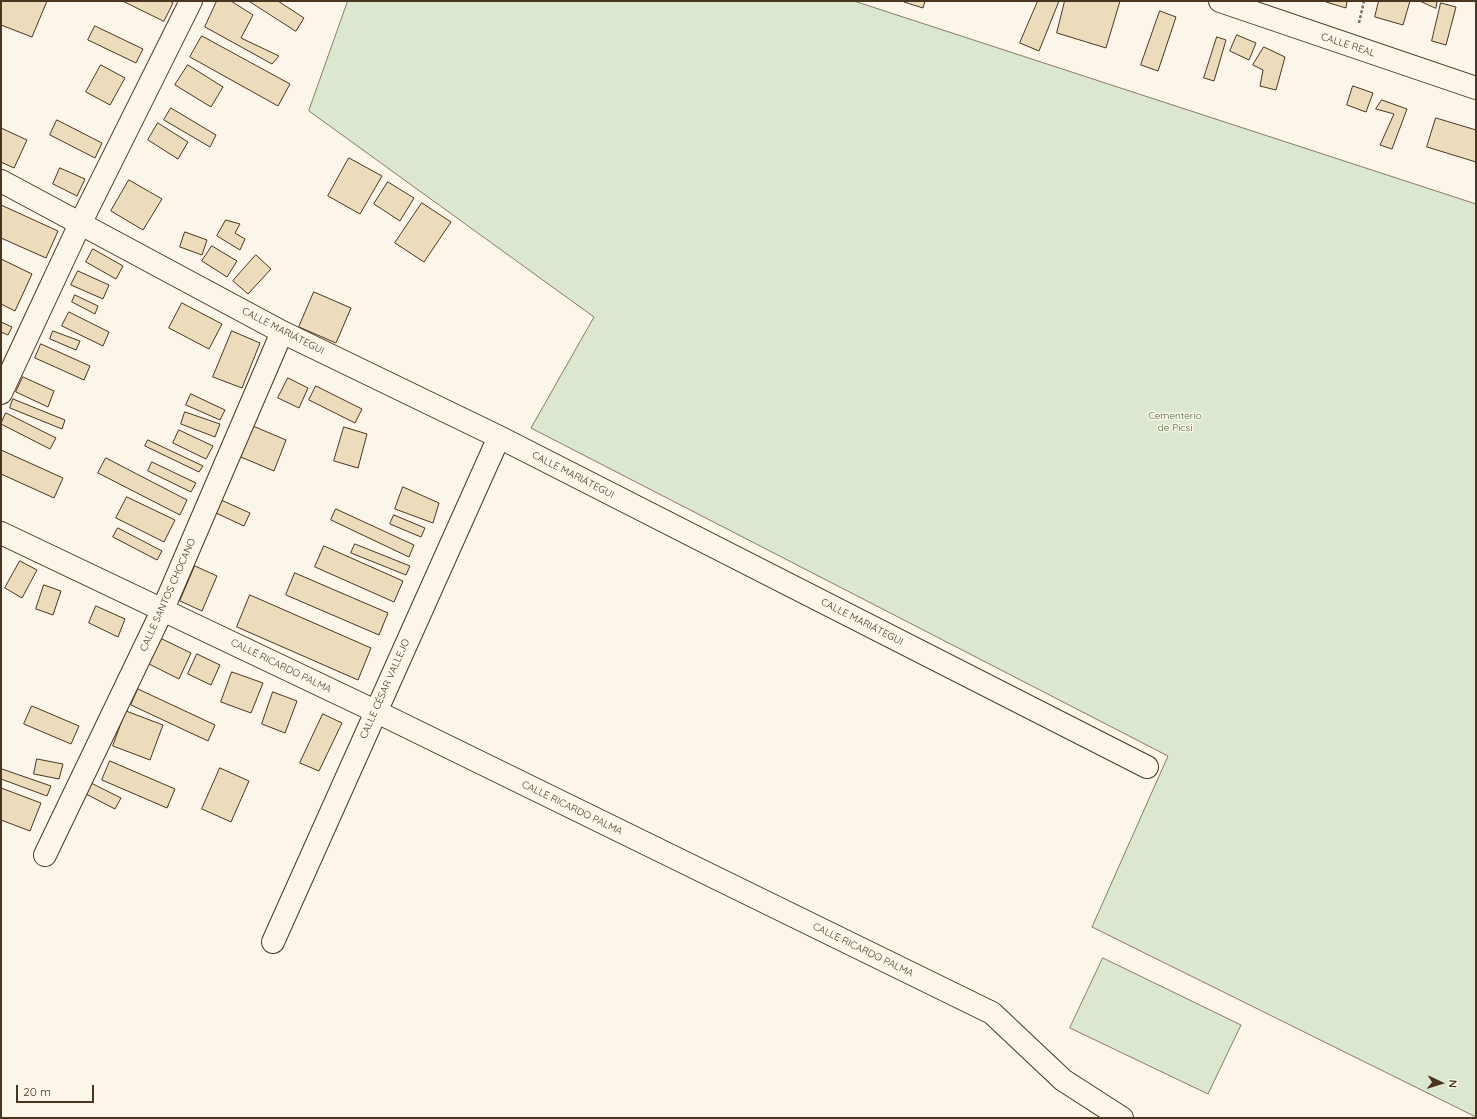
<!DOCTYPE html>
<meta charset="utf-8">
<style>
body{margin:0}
#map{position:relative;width:1477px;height:1119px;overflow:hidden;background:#fbf6e9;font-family:Quicksand,sans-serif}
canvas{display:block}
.frame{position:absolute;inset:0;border:2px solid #4a3520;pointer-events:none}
.north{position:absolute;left:1421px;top:1063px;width:40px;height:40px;-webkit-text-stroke:3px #fbf6e9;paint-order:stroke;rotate:94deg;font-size:11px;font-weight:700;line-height:16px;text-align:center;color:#4a3520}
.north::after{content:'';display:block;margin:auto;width:14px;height:18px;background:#4a3520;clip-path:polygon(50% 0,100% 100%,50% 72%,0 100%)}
.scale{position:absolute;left:16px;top:1085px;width:78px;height:18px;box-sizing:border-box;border:2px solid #4a3520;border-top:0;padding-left:5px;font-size:12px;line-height:14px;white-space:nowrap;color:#4a3520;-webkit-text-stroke:3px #fbf6e9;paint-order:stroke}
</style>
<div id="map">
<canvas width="1477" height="1119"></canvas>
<div class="frame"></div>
<div class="north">N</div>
<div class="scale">20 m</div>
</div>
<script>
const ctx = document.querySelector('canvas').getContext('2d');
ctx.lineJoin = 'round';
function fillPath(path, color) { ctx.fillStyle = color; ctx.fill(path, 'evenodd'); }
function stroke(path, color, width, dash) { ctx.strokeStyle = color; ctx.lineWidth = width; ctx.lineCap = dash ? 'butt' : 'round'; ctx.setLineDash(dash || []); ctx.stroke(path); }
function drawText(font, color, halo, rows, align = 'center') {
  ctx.font = font + ' Quicksand,sans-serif'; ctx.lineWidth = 3; ctx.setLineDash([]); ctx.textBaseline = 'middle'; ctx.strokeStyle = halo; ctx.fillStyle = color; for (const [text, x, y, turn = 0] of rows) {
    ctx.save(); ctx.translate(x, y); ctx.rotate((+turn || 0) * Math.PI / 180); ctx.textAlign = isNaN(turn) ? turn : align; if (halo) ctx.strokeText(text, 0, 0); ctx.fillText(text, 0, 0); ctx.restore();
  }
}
const green = new Path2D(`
 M 348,1 L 854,1 L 1476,204 L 1476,1117 L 1092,927 L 1168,756 L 531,428 L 594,317 L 309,111 Z
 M 1103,958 L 1241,1025 L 1208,1094 L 1070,1028 Z`);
const building = new Path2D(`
 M 1,1 L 47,1 L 32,37 L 1,25 Z
 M 123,1 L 170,1 L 173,3 L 164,21 Z
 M 217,1 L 231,1 L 253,15 L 241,38 L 279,56 L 272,64 L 205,27 Z
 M 249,1 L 278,1 L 304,18 L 296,31 Z
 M 904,1 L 925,1 L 923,8 L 904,2 Z
 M 1038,1 L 1059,1 L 1039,51 L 1020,43 Z
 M 1065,1 L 1120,1 L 1106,48 L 1057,33 Z
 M 1326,1 L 1347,1 L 1346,8 L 1326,2 Z
 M 1379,1 L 1410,1 L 1403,25 L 1375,17 Z
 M 1420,1 L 1437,1 L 1436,8 Z
 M 1441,3 L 1456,7 L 1446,45 L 1432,41 Z
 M 1160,11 L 1176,17 L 1158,71 L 1141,65 Z
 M 95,26 L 143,49 L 136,63 L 88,40 Z
 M 1237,35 L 1256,43 L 1249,60 L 1230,51 Z
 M 202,36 L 290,84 L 278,106 L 190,57 Z
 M 1217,37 L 1226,40 L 1214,81 L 1204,78 Z
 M 1264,47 L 1285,57 L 1276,90 L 1260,86 L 1263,70 L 1253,65 Z
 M 101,65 L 125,78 L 110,105 L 86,92 Z
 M 188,65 L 223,87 L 211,107 L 175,85 Z
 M 1353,86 L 1373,93 L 1366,112 L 1347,105 Z
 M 1382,100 L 1407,109 L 1392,149 L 1380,145 L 1394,114 L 1376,109 Z
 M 171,108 L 216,135 L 210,147 L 164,120 Z
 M 1436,118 L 1476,130 L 1476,162 L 1427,147 Z
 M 57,120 L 102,143 L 95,158 L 50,135 Z
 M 158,123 L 188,142 L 178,159 L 148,140 Z
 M 1,128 L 27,140 L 14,168 L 1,162 Z
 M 349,158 L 382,176 L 360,214 L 328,196 Z
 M 60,168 L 85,179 L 77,196 L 53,184 Z
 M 129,180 L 162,199 L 143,230 L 111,211 Z
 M 388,182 L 414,198 L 400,221 L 374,204 Z
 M 422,203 L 451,222 L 424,262 L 395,243 Z
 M 1,205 L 58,231 L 46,258 L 1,238 Z
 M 226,220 L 240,224 L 235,233 L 245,239 L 240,250 L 217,236 Z
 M 185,232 L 207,240 L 202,255 L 180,247 Z
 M 212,246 L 237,261 L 227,277 L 202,261 Z
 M 93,249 L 123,266 L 116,279 L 86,262 Z
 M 256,255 L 271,269 L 248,294 L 233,281 Z
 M 1,259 L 32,274 L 15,311 L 1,304 Z
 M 78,271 L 109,285 L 103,299 L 71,285 Z
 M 314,292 L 351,308 L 336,343 L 299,327 Z
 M 75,295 L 98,306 L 95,314 L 72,302 Z
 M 182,303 L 222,324 L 209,349 L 169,328 Z
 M 69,312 L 109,332 L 103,346 L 62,326 Z
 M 1,322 L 12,327 L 8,335 L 1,332 Z
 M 53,331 L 80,341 L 76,350 L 50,339 Z
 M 232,331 L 260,343 L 242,388 L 213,377 Z
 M 41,344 L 90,366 L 84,380 L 35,358 Z
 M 23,377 L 54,391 L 48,407 L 16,392 Z
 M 288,378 L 308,388 L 299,408 L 278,398 Z
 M 316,386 L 362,409 L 355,423 L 309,400 Z
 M 191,394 L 225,410 L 220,420 L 186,405 Z
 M 13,399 L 65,420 L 62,429 L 10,408 Z
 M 185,412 L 220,424 L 215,437 L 181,424 Z
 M 6,413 L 56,438 L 50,449 L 1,424 Z
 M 253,426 L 286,440 L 274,471 L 241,457 Z
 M 344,427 L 367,434 L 358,468 L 334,461 Z
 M 179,430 L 213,446 L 206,459 L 173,443 Z
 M 148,440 L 203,466 L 199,472 L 145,446 Z
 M 1,450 L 63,478 L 54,498 L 1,474 Z
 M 106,458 L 187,500 L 180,515 L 98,473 Z
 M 152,462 L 196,483 L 191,492 L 148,471 Z
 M 403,487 L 439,503 L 433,523 L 395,509 Z
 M 127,497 L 175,520 L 164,542 L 116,518 Z
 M 221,500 L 250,513 L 244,526 L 216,513 Z
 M 336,509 L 414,545 L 409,557 L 331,520 Z
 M 394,515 L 425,528 L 421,537 L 390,524 Z
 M 118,528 L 162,551 L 157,560 L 113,537 Z
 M 355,544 L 410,566 L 406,575 L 351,553 Z
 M 324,546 L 403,581 L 394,602 L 315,567 Z
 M 20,561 L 37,570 L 22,598 L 5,588 Z
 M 195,566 L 217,576 L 202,611 L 180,601 Z
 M 295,573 L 388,613 L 379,635 L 286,595 Z
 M 44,585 L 61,591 L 53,615 L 36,609 Z
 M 250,595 L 371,648 L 358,680 L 237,627 Z
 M 96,606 L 125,619 L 118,637 L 89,623 Z
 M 158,637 L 191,653 L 179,679 L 145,662 Z
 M 197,654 L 220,665 L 211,685 L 188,674 Z
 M 232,672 L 263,683 L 251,713 L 221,702 Z
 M 138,689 L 215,725 L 208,741 L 131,705 Z
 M 273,692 L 297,701 L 285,733 L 262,724 Z
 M 32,706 L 79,726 L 71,744 L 24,724 Z
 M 126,711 L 163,725 L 150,760 L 113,746 Z
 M 323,714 L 342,723 L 319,771 L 300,763 Z
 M 37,759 L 63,764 L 59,779 L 34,774 Z
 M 110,761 L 175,789 L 167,808 L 102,780 Z
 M 220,768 L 249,781 L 231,822 L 202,809 Z
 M 2,769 L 51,786 L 47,796 L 1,779 Z
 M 91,783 L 121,798 L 115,809 L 86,794 Z
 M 1,788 L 41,803 L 30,831 L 1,820 Z`);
const path = new Path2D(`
 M 1359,23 L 1364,1`);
const minor = new Path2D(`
 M 1220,1 L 1476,88
 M 1,181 L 282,332 L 499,437 L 1147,767
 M 1,393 L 80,224 L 191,1
 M 1,533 L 375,711 L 992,1013 L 1063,1080 L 1122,1118
 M 45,855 L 163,609 L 282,332
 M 273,942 L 499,437`);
const streetNames = [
 ["CALLE REAL",1348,45,18],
 ["CALLE MARIÁTEGUI",283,331,27],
 ["CALLE MARIÁTEGUI",573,475,27],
 ["CALLE SANTOS CHOCANO",168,595,-66],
 ["CALLE MARIÁTEGUI",862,622,27],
 ["CALLE RICARDO PALMA",281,666,26],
 ["CALLE CÉSAR VALLEJO",385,689,-66],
 ["CALLE RICARDO PALMA",572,808,26],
 ["CALLE RICARDO PALMA",863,950,26]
];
const parkNames = [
 ["Cementerio",1175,416],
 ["de Picsi",1175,428]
];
fillPath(green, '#dce7d0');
stroke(green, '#887966', 1);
fillPath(building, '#ecdcbc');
stroke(building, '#4a3520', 1);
stroke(minor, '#4a3520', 24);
stroke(path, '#7f6f5c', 2.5, [3, 2]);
stroke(minor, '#fbf6e9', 22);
drawText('10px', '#4a3520', '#fbf6e9', streetNames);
drawText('10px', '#436837', '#fbf6e9', parkNames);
</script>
